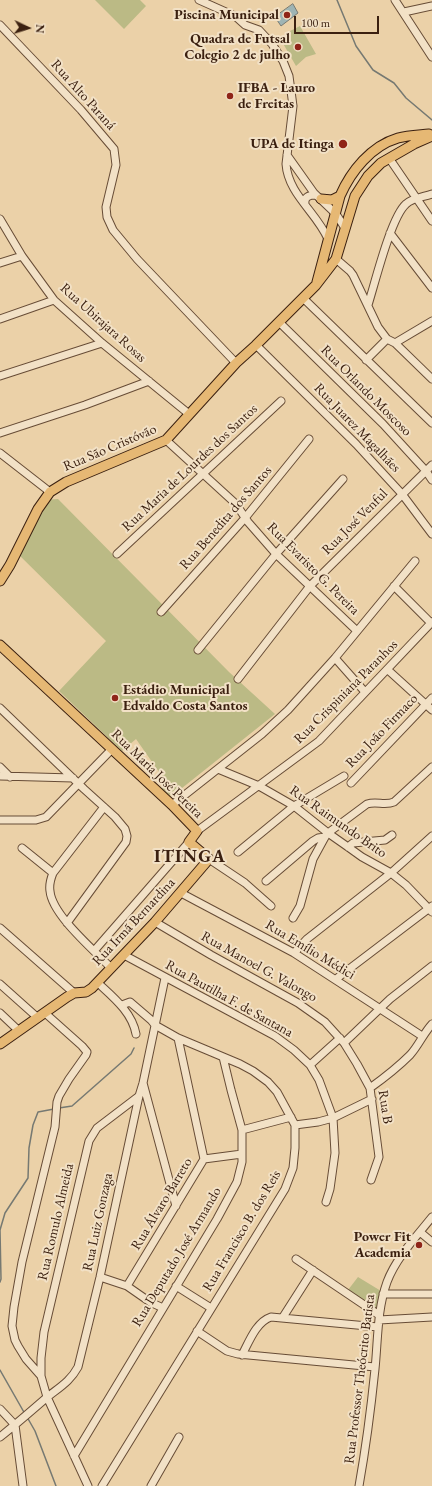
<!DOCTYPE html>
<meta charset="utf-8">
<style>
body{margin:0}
#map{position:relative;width:432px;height:1486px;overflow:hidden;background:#ebd1a8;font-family:"EB Garamond",serif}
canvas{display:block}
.north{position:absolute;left:8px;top:8px;width:40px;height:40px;-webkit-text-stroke:3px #f2e1c6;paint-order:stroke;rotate:94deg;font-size:11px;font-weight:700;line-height:16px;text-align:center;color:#3b2010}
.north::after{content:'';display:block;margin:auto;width:14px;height:18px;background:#3b2010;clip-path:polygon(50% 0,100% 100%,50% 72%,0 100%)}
.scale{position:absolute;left:294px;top:16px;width:85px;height:18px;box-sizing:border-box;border:2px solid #3b2010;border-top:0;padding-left:5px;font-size:12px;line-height:14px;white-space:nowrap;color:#3b2010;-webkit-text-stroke:3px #f2e1c6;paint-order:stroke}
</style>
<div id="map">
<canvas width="432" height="1486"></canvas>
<div class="north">N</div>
<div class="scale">100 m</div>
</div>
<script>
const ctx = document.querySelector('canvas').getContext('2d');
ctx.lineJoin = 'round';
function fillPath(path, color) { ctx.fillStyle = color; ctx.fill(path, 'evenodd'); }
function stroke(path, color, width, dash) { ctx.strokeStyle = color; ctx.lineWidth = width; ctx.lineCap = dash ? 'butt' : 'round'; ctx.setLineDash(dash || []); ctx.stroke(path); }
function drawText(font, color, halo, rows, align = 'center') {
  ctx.font = font + ' "EB Garamond",serif'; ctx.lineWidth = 4; ctx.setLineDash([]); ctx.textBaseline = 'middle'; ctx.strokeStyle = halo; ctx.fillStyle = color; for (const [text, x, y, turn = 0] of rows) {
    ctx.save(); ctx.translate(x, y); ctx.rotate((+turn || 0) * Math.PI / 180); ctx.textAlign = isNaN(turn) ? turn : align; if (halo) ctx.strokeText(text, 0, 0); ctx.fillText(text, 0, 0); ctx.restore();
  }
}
const green = new Path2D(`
 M 95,0 L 140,0 L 146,6 L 124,29 Z
 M 300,26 L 316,54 L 306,57 L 296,66 L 281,40 L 290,31 Z
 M 58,499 L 229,672 L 275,714 L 172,796 L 161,791 L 164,779 L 136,739 L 122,751 L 59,691 L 106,641 L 16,552 L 43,500 Z
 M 358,1277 L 381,1291 L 376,1309 L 348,1290 Z`);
const water = new Path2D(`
 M 293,4 L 298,13 L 281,26 L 275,17 Z`);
const stream = new Path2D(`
 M 337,0 L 356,46 L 373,70 L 394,83 L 406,98 L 432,120
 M 59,1108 L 72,1106 L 131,1054 L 134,1048
 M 0,1282 L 1,1279 L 0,1230 L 5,1213 L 28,1178 L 29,1148 L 33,1125 L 38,1112 L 54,1109
 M 0,1370 L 25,1414
 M 27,1417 L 35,1431 L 56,1486`);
const minor = new Path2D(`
 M 199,0 L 235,16 L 245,25 L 259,30 L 272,44 L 283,61 L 289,76 L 293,106 L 286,164 C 288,194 317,213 328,239
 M 395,0 L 432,57
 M 404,12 L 432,6
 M 0,25 L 81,110 L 114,149 L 116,165 L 106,207 L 107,217 L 113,230 L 137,259 L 236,363
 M 287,155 L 314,193 L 336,214 L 345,228
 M 389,158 L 432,221
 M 305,204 C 304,197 309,195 315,195
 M 0,219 L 22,256 L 54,300 L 102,343 L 189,414
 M 390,233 L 432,288
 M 336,259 L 350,271 L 353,275 L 378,327 L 387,339 L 395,343 L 432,379
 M 0,263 L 22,256
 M 303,298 L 432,423
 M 368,305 C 375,283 391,217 406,204 C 412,198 424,197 432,194
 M 0,319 L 54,300
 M 279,322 L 383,424 L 426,471 L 432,480
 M 395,343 L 432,321
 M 256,345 L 356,444 L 402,494 L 432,534
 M 366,360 L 387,339
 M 0,376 L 102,343
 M 0,433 L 85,405 L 149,381
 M 166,440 L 236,504 L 248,522 L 276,554 L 357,631
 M 0,453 L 50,492
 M 117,554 L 281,401
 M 394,586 L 431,623
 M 161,612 L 245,518 L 309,439
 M 198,650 L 276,554 L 343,479
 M 335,658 L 365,692
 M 388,670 L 432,710
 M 238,679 L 310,586 L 432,465
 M 0,708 L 84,789 L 115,817 L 125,829 L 127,836 L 126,842 L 67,923
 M 0,767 L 10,777
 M 218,769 L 259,786 L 294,806 L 328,833 L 348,847 L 362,857 L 391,873 L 406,885 L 432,912
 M 0,776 L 73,778
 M 351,783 L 432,698
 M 172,805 L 262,734 L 288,710 L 335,658 L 415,561
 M 104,807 L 53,873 C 51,878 49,885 50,891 C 52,915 94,950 111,968
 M 0,820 L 36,820 L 46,817 L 112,749
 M 197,831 L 319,741 L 432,622
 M 348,847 L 353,843 L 385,840 L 392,835
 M 22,848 L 53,873
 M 238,852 L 294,806 L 344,776
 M 209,859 L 245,883 L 271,906
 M 266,881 L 313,841 L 318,838 L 325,837
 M 181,893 L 294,953 L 422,1036
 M 293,918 L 300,906 L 313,859 L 325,837 L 328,833 L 367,804 C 377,801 385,806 394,802 L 432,767
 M 155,922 L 211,955 L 298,1003 L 325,1022 L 344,1043 L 357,1064 L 370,1088 L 379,1157 L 371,1180
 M 0,928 L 74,993
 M 94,951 L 189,842
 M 294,953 L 307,939 L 391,873 L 432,836
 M 124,955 L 275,1036 L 294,1050 L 310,1065 L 319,1080 L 333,1118 L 335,1153 L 330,1189 L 326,1202
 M 336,979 L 432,906
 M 98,983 C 113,997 132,1012 136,1034
 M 0,984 L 38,1018
 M 0,1013 L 19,1031
 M 45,1013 L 82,1046 L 87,1052 L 86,1055 L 69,1079 L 59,1096 L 57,1102 L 55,1127 L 22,1262 L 14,1307 L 12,1326 L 15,1340 L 18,1346 L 26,1359 L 41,1376 L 47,1397 L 88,1486
 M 344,1043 L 390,999 L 432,966
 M 310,1065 L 340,1038
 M 143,1083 L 176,1206
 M 370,1088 C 384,1078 398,1067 410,1055 C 419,1045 423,1034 432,1024
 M 295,1125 L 318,1122 L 333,1118 L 372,1099
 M 242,1130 L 291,1117
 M 204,1159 L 242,1154
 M 420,1232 L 432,1242
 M 296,1259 L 379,1315
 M 100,1277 L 127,1286 L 150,1302 L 163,1308
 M 127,1286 L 204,1159 L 178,1038
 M 176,1286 L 211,1308
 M 383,1294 L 432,1294
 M 283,1317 L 313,1270
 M 379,1320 L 432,1317
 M 197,1331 L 227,1351 L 238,1354 L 375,1367
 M 242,1355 C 249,1342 256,1322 271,1317 L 378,1327
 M 41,1376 L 41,1358 L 44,1332 L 89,1141 L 97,1128 L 139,1096
 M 0,1409 L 15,1425
 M 15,1425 L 23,1486
 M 0,1437 C 15,1425 30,1412 45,1399 C 58,1388 70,1382 78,1367 L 100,1277 L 139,1096 L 143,1083 L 165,978
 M 74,1456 L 217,1219 L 237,1182 L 242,1162 L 242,1130 L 231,1090 L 223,1057
 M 102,1486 L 285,1189 L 293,1168 L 295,1148 L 295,1125 L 277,1092 L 268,1082 L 253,1071 L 240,1064 L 178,1038 L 155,1025 L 151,1020 L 130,1002 L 122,1005
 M 151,1486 L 179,1437
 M 359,1486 C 366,1447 371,1408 375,1369 C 378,1340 377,1310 387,1282 C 396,1258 416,1237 432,1217`);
const major = new Path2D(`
 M 321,199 L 332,200 L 340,196
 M 317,282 L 340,196 C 351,171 371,146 398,138 C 408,135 419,135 429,134
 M 0,581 L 10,565 L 38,509 L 50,492 L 66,482 L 166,440 L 236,363 L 256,345 L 316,285 L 336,259 L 355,196 L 368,176 L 381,163 L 414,144 L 432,136
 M 0,645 L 172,805 L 197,831 L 189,842 L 209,859 L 155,922 L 92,988 L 86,992 L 74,993 L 67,997 L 0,1044`);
const markers = [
 [287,15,4,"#8f2418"],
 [298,47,4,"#8f2418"],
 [230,96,4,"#8f2418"],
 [343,144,5,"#8f2418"],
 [115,698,4,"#8f2418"],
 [419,1245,4,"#8f2418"]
];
const poiNames = [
 ["Piscina Municipal",279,15],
 ["Quadra de Futsal",290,39],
 ["Colegio 2 de julho",290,55],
 ["IFBA - Lauro",238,88,"left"],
 ["de Freitas",238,104,"left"],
 ["UPA de Itinga",334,144],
 ["Estádio Municipal",123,690,"left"],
 ["Edvaldo Costa Santos",123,706,"left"],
 ["Power Fit",411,1237],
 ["Academia",411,1253]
];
const streetNames = [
 ["Rua Alto Paraná",83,95,48],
 ["Rua Ubirajara Rosas",103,323,42],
 ["Rua Orlando Moscoso",366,391,45],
 ["Rua Juarez Magalhães",357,428,46],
 ["Rua São Cristóvão",110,448,-23],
 ["Rua Maria de Lourdes dos Santos",190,468,-43],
 ["Rua Benedita dos Santos",226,518,-49],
 ["Rua José Venful",355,522,-45],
 ["Rua Evaristo G. Pereira",313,569,45],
 ["Rua Crispiniana Paranhos",346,692,-45],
 ["Rua João Firmaco",382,731,-46],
 ["Rua Maria José Pereira",157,774,44],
 ["Rua Raimundo Brito",338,822,35],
 ["Rua Irmã Bernardina",134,922,-47],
 ["Rua Emílio Médici",310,950,31],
 ["Rua Manoel G. Valongo",259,967,29],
 ["Rua Pautilha F. de Santana",229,999,29],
 ["Rua B",385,1107,81],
 ["Rua Álvaro Barreto",162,1204,-59],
 ["Rua Romulo Almeida",56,1222,-77],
 ["Rua Luiz Gonzaga",98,1222,-78],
 ["Rua Francisco B. dos Reis",242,1231,-59],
 ["Rua Deputado José Armando",177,1257,-59],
 ["Rua Professor Theócrito Batista",360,1379,-83]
];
const districtNames = [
 ["ITINGA",190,857]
];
fillPath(green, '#bbba85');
fillPath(water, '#9eb4b4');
stroke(water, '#767972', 1);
stroke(stream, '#767972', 1.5);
stroke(minor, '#674c36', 9);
stroke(major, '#3b2010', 11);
stroke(minor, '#f2e1c6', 7);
stroke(major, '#e6b874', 9);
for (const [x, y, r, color] of markers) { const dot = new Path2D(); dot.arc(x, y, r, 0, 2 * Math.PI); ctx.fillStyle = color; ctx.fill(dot); stroke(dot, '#f2e1c6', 1.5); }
drawText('bold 14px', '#3b2010', '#f2e1c6', poiNames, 'right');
drawText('14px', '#3b2010', '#f2e1c6', streetNames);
ctx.letterSpacing = '1px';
drawText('bold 18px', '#3b2010', '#f2e1c6', districtNames);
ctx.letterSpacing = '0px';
</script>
